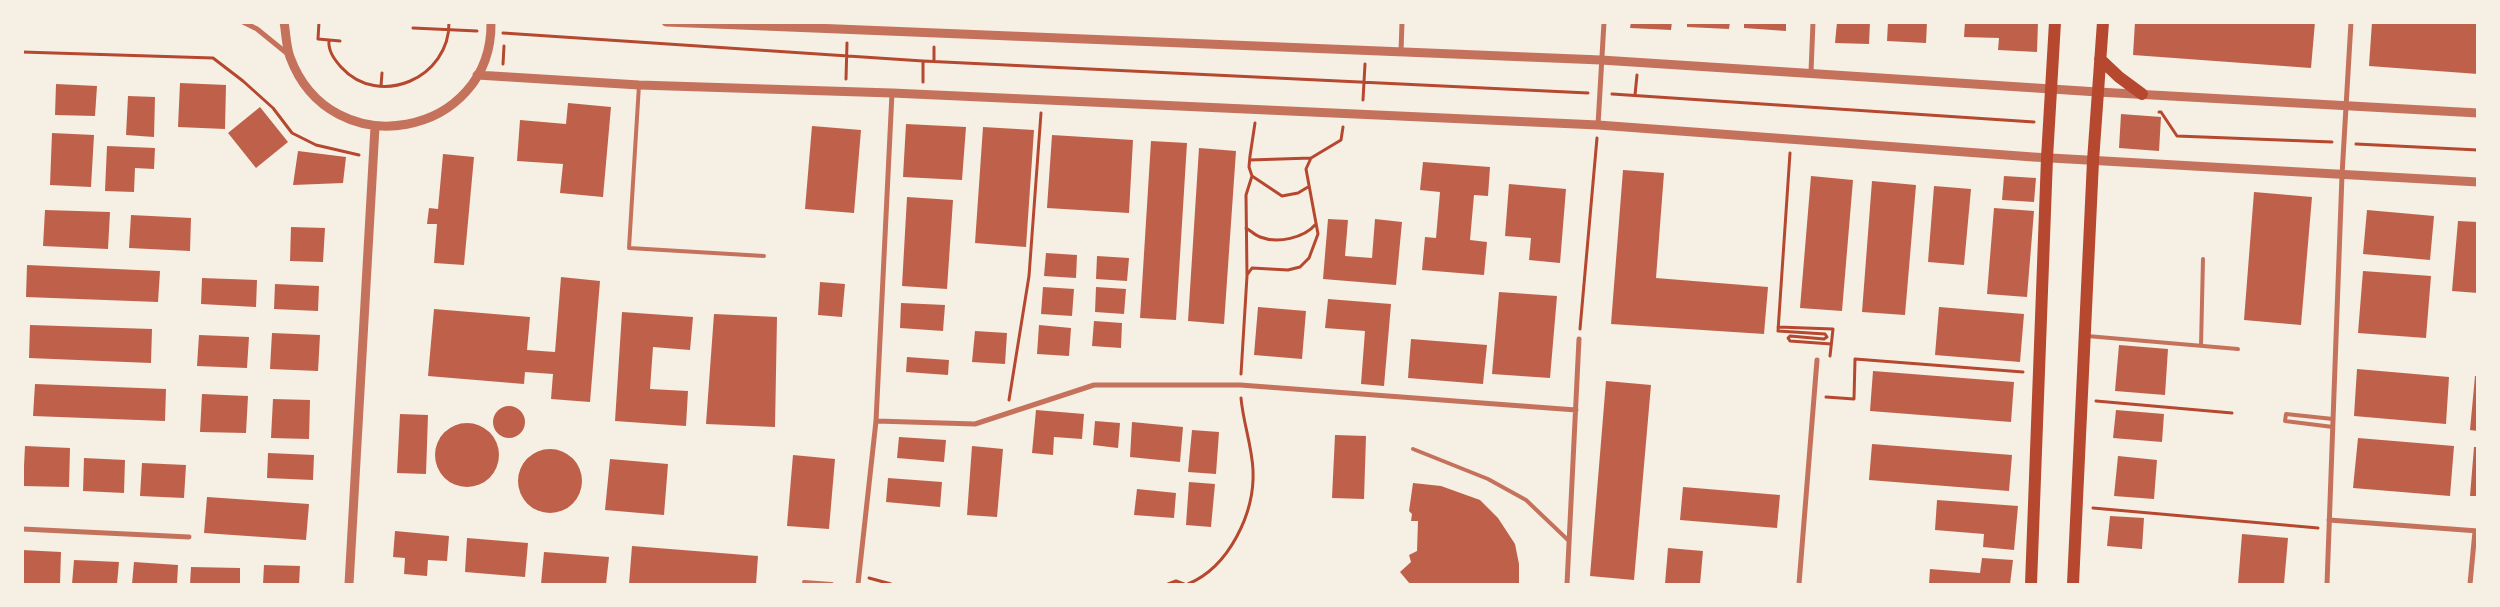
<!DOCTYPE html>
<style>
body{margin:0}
#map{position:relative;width:2500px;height:607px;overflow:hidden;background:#f6efe4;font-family:Literata,serif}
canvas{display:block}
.frame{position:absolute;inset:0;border:24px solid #f6efe4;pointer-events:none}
</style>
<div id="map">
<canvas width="2500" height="607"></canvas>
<div class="frame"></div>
</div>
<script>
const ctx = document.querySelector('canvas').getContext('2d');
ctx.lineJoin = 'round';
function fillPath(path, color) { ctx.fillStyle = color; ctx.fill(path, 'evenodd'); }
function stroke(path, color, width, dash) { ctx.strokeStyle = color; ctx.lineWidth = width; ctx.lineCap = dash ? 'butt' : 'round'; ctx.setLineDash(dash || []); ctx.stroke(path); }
const building = new Path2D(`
 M 1631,22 L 1672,22 L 1671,30 L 1630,28 Z
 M 1687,22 L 1730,22 L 1729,29 L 1687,27 Z
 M 1744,22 L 1786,22 L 1786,31 L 1744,28 Z
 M 1837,22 L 1870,22 L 1869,44 L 1835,43 Z
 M 1888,22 L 1927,22 L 1926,43 L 1887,41 Z
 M 1965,22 L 2038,22 L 2037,52 L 1998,50 L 1999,38 L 1964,37 Z
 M 2135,22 L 2315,22 L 2311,68 L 2133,55 Z
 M 2372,22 L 2478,22 L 2478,74 L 2369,66 Z
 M 180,83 L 226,85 L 225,129 L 178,127 Z
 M 56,84 L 97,86 L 95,116 L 55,115 Z
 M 128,96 L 155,97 L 154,137 L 126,135 Z
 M 568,103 L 611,107 L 603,197 L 560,193 L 563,164 L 517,161 L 520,120 L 566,124 Z
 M 260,107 L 288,142 L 256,168 L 228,133 Z
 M 2121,114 L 2161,117 L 2159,151 L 2119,148 Z
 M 906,124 L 966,127 L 962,180 L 903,177 Z
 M 812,126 L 861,130 L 854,213 L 805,209 Z
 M 983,127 L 1034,130 L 1026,247 L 975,243 Z
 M 52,133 L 94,135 L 91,187 L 50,185 Z
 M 1052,135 L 1133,140 L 1129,213 L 1047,208 Z
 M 1151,141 L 1187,143 L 1176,320 L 1140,318 Z
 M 107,146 L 155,148 L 154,169 L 135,168 L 134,192 L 105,191 Z
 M 1199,148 L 1236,151 L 1224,324 L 1188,321 Z
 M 298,151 L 346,157 L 343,183 L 293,185 Z
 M 443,154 L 474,157 L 464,265 L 434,263 L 437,224 L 427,224 L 429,208 L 438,209 Z
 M 1423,162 L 1490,167 L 1488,196 L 1474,195 L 1470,240 L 1487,242 L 1484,275 L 1422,270 L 1425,237 L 1436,238 L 1440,192 L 1420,190 Z
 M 1623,170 L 1664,173 L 1656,278 L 1768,287 L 1764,334 L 1611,324 Z
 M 1811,176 L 1853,180 L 1842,311 L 1800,308 Z
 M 2004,176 L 2036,178 L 2034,202 L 2002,200 Z
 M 1872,181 L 1916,185 L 1905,315 L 1862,312 Z
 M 1509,184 L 1566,189 L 1560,263 L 1529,260 L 1531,238 L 1505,236 Z
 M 1934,186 L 1971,189 L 1964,265 L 1928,262 Z
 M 2254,192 L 2312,197 L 2301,325 L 2244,320 Z
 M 907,197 L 953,200 L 947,289 L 902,286 Z
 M 1994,208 L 2034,211 L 2027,297 L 1987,294 Z
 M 45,210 L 110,212 L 108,249 L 43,246 Z
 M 2367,210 L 2434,216 L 2430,260 L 2363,254 Z
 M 131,215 L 191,218 L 190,251 L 129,248 Z
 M 1328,219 L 1348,220 L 1345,256 L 1372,258 L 1375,219 L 1402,222 L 1396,285 L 1323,279 Z
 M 2458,221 L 2478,222 L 2478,293 L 2452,291 Z
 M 291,227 L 325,228 L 323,262 L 290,261 Z
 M 1046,253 L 1077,255 L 1076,278 L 1044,276 Z
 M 1097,256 L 1129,258 L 1127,281 L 1096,279 Z
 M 27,265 L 160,271 L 158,302 L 26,297 Z
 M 2363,271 L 2431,276 L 2426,338 L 2358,333 Z
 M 561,277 L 600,281 L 590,402 L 551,399 L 553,374 L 525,372 L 524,384 L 428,376 L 434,309 L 530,317 L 527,350 L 555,352 Z
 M 202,278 L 257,280 L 256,307 L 201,304 Z
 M 820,282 L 845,284 L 842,317 L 818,315 Z
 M 275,284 L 319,286 L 318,311 L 274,309 Z
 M 1043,287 L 1074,289 L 1072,316 L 1041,314 Z
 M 1096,287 L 1126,289 L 1124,314 L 1095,312 Z
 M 1499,292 L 1557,296 L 1550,378 L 1492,374 Z
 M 1328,299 L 1391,304 L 1384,386 L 1361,384 L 1365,331 L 1325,328 Z
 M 901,303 L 945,305 L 943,331 L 900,328 Z
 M 1258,307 L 1306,311 L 1302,359 L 1254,355 Z
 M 1939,307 L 2024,314 L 2020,362 L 1935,355 Z
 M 622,312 L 693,317 L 690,350 L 653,347 L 650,389 L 688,391 L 686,426 L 615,421 Z
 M 714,314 L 777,317 L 775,427 L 706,424 Z
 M 1094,321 L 1122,323 L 1121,348 L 1092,346 Z
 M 30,325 L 152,329 L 151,363 L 29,358 Z
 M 1039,325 L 1071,328 L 1069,356 L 1037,354 Z
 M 975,331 L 1007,333 L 1005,364 L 972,362 Z
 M 272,333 L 320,335 L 318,371 L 270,369 Z
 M 199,335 L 249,337 L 247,368 L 197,366 Z
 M 1411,339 L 1487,345 L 1483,384 L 1408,378 Z
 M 2119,345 L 2168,349 L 2165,395 L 2115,391 Z
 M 907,357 L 949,360 L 948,375 L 906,372 Z
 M 2357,369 L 2449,377 L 2446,424 L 2354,416 Z
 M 1873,371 L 2014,382 L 2011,422 L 1870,411 Z
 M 2475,376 L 2478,376 L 2478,431 L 2470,430 Z
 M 1606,381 L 1651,385 L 1634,580 L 1590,576 Z
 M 35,384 L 166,389 L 165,421 L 33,416 Z
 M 202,394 L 248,396 L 246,433 L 200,432 Z
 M 273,399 L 310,400 L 309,439 L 271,438 Z
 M493 422a16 16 0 1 1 32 0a16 16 0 1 1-32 0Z
 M 1036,410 L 1084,414 L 1082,439 L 1054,437 L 1053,455 L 1032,453 Z
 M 2116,410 L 2164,414 L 2162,442 L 2113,438 Z
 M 400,414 L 428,415 L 426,474 L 397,473 Z
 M 1095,421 L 1120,423 L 1118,448 L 1093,445 Z
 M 1132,422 L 1183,427 L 1180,462 L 1130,457 Z
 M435 455a32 32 0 1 1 64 0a32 32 0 1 1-64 0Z
 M 1192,430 L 1219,432 L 1216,474 L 1188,472 Z
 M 1335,435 L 1366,436 L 1364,499 L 1332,498 Z
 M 899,437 L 946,440 L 944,462 L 897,458 Z
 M 2358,438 L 2454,446 L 2450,496 L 2353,488 Z
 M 1872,444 L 2012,455 L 2009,491 L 1869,480 Z
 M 25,446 L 70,448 L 69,487 L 23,486 Z
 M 972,446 L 1003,449 L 997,517 L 967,515 Z
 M 2474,447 L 2478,447 L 2478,496 L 2470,496 Z
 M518 481a32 32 0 1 1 64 0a32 32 0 1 1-64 0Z
 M 268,453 L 314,455 L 313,480 L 267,478 Z
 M 793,455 L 835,459 L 829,529 L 787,526 Z
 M 2118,456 L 2157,460 L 2154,499 L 2114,496 Z
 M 84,458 L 125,460 L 124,493 L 83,491 Z
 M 610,459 L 668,464 L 664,515 L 605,510 Z
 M 142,463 L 186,465 L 184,498 L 140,496 Z
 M 888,478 L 942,482 L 940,507 L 886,502 Z
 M 1189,482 L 1215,484 L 1211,527 L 1186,525 Z
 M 1413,483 L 1441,486 L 1480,500 L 1498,518 L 1515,544 L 1519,564 L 1519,584 L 1410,584 L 1400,572 L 1411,562 L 1409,555 L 1417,551 L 1418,521 L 1411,521 L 1412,514 L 1409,511 Z
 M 1683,487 L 1780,495 L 1777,528 L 1680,520 Z
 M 1137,489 L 1176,493 L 1174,518 L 1134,515 Z
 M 207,497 L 309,504 L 306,540 L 204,533 Z
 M 1937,500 L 2018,506 L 2014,550 L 1983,547 L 1984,534 L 1935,530 Z
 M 2110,516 L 2144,518 L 2142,549 L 2107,546 Z
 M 395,531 L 449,536 L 447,561 L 428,560 L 427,576 L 404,574 L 405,558 L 393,557 Z
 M 2242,534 L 2288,538 L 2284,584 L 2238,584 Z
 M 467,538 L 528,543 L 525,577 L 465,572 Z
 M 632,546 L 758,556 L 756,584 L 629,584 Z
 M 1668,548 L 1703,551 L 1700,584 L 1665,584 Z
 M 22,550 L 61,552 L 60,584 L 22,584 Z
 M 544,552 L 609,557 L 606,584 L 541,584 Z
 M 1982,558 L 2013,560 L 2010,584 L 1929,584 L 1930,569 L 1980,573 Z
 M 74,560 L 119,562 L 117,584 L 72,584 Z
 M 134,562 L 178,565 L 177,584 L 132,584 Z
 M 264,565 L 300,566 L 299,584 L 263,584 Z
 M 191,567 L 240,568 L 240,584 L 190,584 Z`);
const path = new Path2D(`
 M 319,22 L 318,39 L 340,41
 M 413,28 L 477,31
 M 503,33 L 923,61 L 1588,93
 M 329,40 C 328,51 334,59 341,67 C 379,109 450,78 449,22
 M 22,52 L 213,58 L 243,81 L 273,108 L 292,133 L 316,145 L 359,155
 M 934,61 L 934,47
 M 503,64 L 504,46
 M 846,79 L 847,43
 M 923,82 L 923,61
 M 381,86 L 382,73
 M 1612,94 L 2034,122
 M 1635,95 L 1637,75
 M 1363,100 L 1365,64
 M 2159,112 L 2161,112 L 2177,136 L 2332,142
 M 2356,144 L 2478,150
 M 1790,153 L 1778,331 L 1825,334 L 1827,337 L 1824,339 L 1790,336 L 1788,338 L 1790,341 L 1831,344
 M 1250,160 L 1311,158
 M 1252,176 L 1282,196 L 1298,193 L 1308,187
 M 1246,228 C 1251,231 1255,235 1260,237 C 1278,244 1304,238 1316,224
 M 1247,275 L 1252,268 L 1288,270 L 1300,267 L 1309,258 L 1318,234 L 1306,169 L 1311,158 L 1341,140 L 1343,127
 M 1778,327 L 1833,329 L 1830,356
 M 1580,329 L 1597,138
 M 1241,374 L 1247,276 L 1246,195 L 1252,176 L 1249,167 L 1250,156 L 1255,123
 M 1826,397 L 1854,399 L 1855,359 L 2023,372
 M 1009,400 L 1029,276 L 1041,113
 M 2096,401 L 2232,413
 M 2093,508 L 2318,528
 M 869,578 L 891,584
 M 1168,584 L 1176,581 L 1184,584
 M 1188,584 C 1229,567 1255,513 1253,470 C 1252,446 1243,422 1241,398`);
const service = new Path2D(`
 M 639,85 L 629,248 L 764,256
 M 2087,336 L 2238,349
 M 2201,346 L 2203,259
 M 2333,427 L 2285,421 L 2286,414 L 2333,419
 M 1413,449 L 1488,479 L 1526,500 L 1569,541
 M 804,582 L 832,584`);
const minor = new Path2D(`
 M 243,22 L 257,29 L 289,55
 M 1401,52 L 1402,22
 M 1811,72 L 1813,22
 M 1598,125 L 1604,22
 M 876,421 L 975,424 L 1094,385 L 1240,385 L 1576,410
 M 2329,520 L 2478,531
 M 22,529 L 189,537
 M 858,584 L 876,421 L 892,93
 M 1567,584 L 1579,339
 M 1799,584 L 1817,360
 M 2327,584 L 2342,175 L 2351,22
 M 2470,584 L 2475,531`);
const tertiary = new Path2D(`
 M 284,22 C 286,33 286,46 290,57 C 331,168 493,137 491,22
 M 666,22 L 1601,60 L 2098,92 L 2478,113
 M 477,75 L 639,85 L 892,93 L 1598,125 L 2033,157 L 2478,182
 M 349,584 L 375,127`);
const primary = new Path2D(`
 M 2100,59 L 2119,77 L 2142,94
 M 2031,584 L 2047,158 L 2055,22
 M 2073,584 L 2093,161 L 2103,22`);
fillPath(building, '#bf614a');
stroke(path, '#b5482f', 3);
stroke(service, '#c5725c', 4);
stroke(minor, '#c5725c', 5);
stroke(tertiary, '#c5725c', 9);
stroke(primary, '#b5482f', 12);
</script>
